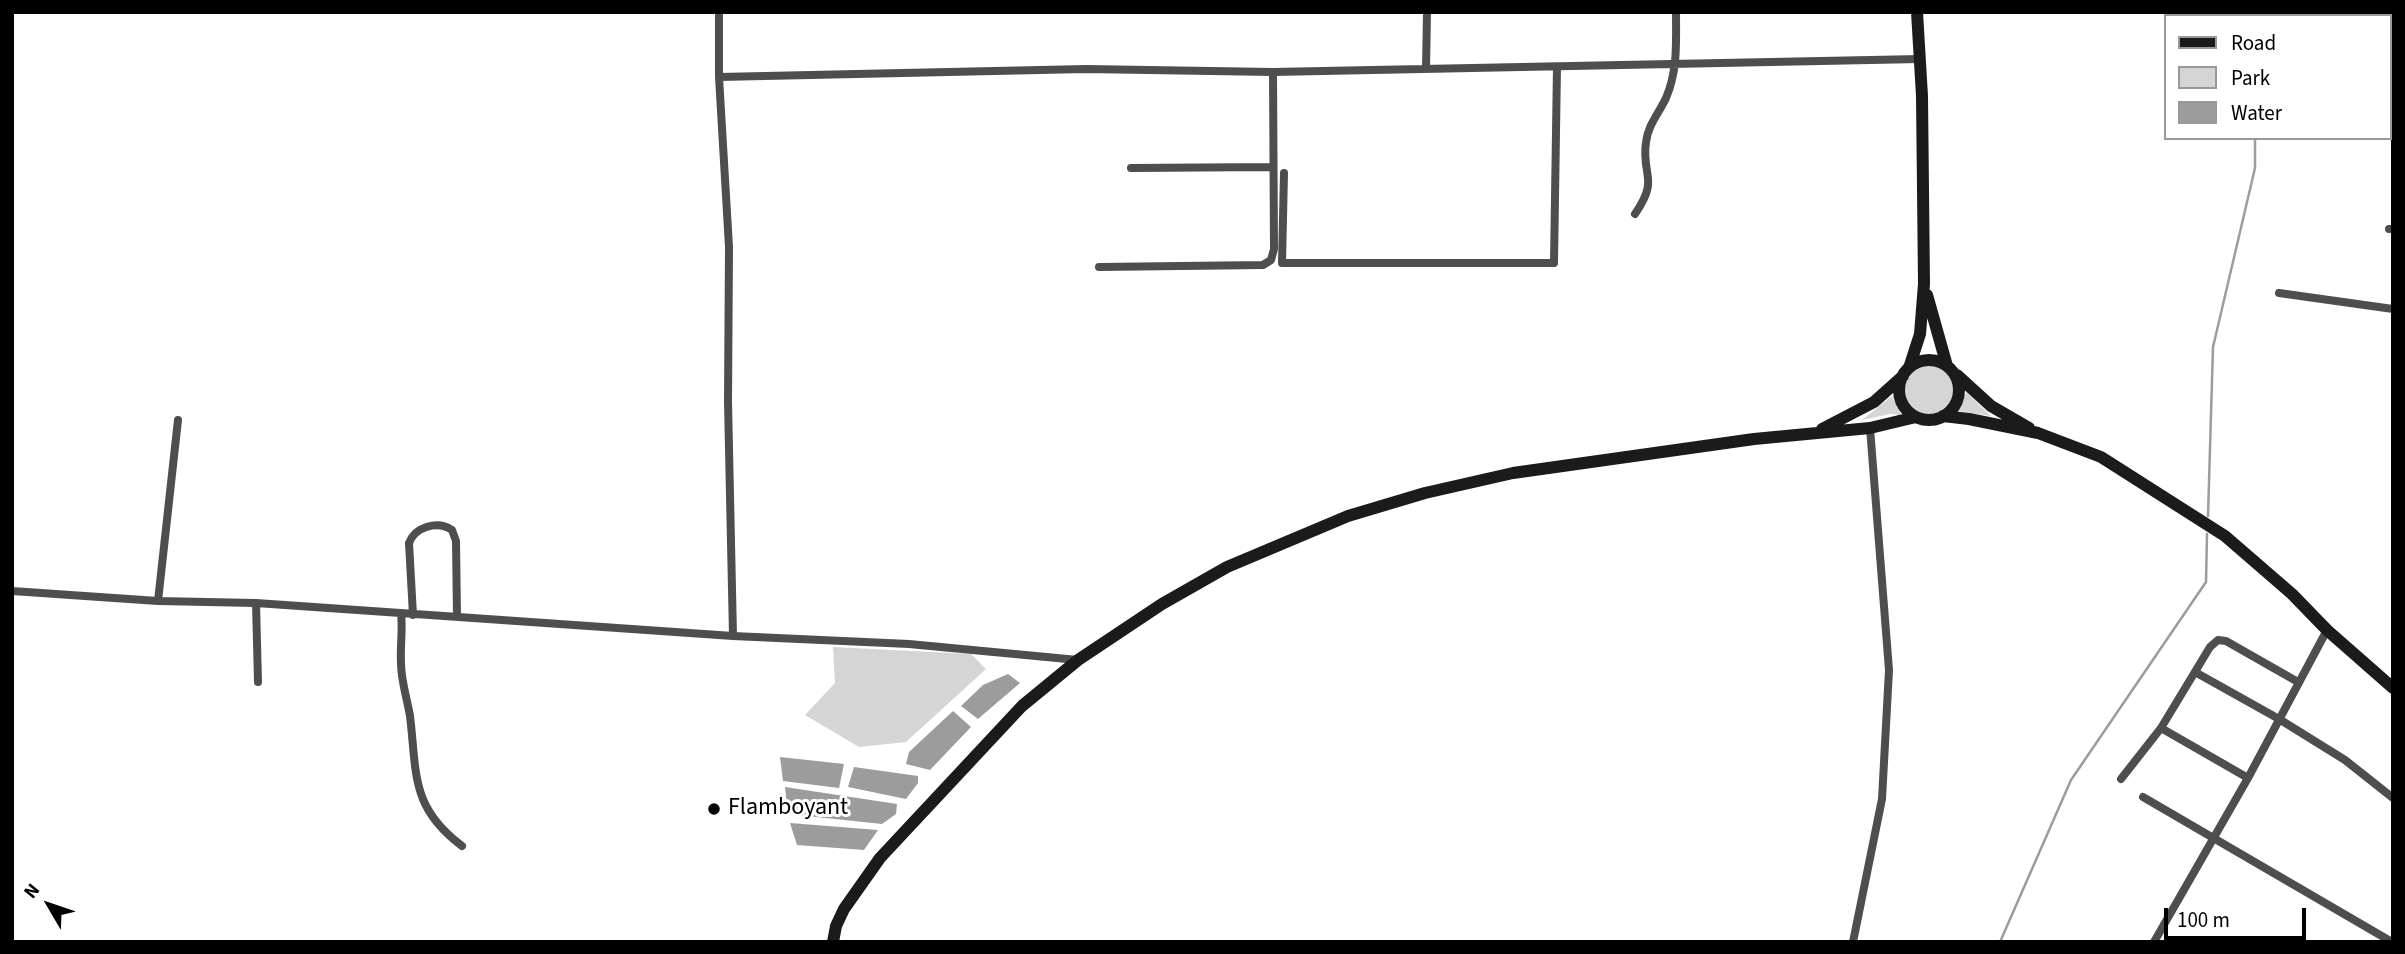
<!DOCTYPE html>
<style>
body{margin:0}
#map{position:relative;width:2405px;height:954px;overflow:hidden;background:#fff;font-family:"Source Sans 3",sans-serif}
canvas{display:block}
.frame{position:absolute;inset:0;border:14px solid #000;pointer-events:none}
.legend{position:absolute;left:2164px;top:14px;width:228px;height:126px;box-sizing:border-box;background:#fff;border:2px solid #999;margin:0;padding:9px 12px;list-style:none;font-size:21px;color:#000}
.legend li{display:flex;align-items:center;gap:14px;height:35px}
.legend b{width:35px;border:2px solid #999}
.north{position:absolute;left:14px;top:870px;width:70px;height:70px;-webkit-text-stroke:5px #fff;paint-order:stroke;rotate:309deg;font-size:19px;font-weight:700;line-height:28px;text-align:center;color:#000}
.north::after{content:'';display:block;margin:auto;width:24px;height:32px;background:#000;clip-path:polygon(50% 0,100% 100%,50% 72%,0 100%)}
.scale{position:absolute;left:2164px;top:908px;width:142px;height:32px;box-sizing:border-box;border:4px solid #000;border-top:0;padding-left:9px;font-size:21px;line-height:24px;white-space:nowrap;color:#000;-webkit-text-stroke:5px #fff;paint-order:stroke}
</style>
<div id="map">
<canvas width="2405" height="954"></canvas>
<div class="frame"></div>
<ul class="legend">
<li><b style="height:9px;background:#1b1b1b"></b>Road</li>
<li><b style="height:19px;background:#d5d5d5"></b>Park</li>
<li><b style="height:19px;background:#9c9c9c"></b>Water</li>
</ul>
<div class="north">N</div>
<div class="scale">100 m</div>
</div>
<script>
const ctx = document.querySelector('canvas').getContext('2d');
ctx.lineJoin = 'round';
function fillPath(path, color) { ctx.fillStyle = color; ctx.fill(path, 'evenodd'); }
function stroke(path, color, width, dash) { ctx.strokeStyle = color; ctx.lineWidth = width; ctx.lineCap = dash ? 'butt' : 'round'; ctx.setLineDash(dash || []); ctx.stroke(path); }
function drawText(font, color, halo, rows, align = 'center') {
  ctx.font = font + ' "Source Sans 3",sans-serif'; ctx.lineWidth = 6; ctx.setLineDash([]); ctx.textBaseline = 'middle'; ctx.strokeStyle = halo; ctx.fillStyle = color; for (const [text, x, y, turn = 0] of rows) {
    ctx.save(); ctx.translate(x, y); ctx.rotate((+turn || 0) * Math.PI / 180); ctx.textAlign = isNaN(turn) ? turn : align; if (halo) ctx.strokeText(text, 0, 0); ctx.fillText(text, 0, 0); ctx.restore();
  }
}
const green = new Path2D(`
 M1904 389a25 25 0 1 1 50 0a25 25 0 1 1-50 0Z
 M 1966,392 L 1991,416 L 1959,411 Z
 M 1892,396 L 1901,415 L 1890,414 L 1862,420 Z
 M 833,647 L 971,654 L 986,669 L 906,742 L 859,747 L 805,715 L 835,683 Z`);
const water = new Path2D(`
 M 1008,674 L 1020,683 L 978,719 L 961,706 L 983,685 Z
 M 953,711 L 971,727 L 930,770 L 906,764 L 909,752 Z
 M 780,757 L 844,764 L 839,788 L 783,781 Z
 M 854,767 L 918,776 L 918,783 L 906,799 L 848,787 Z
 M 785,787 L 897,804 L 896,814 L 882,824 L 788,814 Z
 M 790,823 L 878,830 L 864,850 L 797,845 Z`);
const stream = new Path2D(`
 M 2252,12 L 2252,16
 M 2208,516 L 2213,347 L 2255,168 L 2255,138
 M 2000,942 L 2071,780 L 2206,582 L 2207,534`);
const street = new Path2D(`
 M 719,12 L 719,77 L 729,247 L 728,402 L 733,636
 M 1426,69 L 1427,12
 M 719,77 L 1086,69 L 1273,72 L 1920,59
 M 2389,90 L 2393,91
 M 1131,168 L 1273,167
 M 1284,173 L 1282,263 L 1554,263 L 1557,67
 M 1635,214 C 1660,178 1641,176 1646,142 C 1648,125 1659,113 1666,98 C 1678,70 1676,42 1676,12
 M 2389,229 L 2393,229
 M 1099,267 L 1263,265 L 1271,260 L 1274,249 L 1273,72
 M 2279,293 L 2393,309
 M 12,591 L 158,601 L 256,603 L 733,636 L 909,644 L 1078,660
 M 158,601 L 178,420
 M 256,603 L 258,682
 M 401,614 C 403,630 400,646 401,663 C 401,681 407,698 410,716 C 417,773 410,807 462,846
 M 413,615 L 409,543 C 415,527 437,520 452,530 L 456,541 L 457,616
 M 2195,672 L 2279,719 L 2345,760 L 2393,798
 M 2161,728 L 2248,778
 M 2121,779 L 2161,728 L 2210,647 L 2218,640 L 2226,641 L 2298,682
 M 2143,797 L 2392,942
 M 1853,942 L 1882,799 L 1889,670 L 1870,428
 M 2154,942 L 2248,778 L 2327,630`);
const secondary = new Path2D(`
 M 1927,295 L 1947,366
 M1899 390a30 30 0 1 1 60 0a30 30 0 1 1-60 0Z
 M 1909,368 L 1920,334 L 1924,284 L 1922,96 L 1917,12
 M 1957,375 L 1991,406 L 2029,428
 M 1943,416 L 1969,419 L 2038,433 L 2101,457 L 2225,536 L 2292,594 L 2327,630 L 2393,688
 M 1822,429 L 1874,402 L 1903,376
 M 833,942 L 836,926 L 844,909 L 880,858 L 1022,706 L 1078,660 L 1162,604 L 1227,567 L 1348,516 L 1425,493 L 1513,473 L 1754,439 L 1870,428 L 1916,417`);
const markers = [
 [714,809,7,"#000"]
];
const poiNames = [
 ["Flamboyant",728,809]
];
fillPath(green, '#d5d5d5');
fillPath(water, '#9c9c9c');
stroke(stream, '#9c9c9c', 2.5);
stroke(street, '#4e4e4e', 8);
stroke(secondary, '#1b1b1b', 12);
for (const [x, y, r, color] of markers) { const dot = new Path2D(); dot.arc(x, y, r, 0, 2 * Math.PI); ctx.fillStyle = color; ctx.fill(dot); stroke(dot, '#fff', 2.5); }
drawText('24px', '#000', '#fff', poiNames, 'left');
</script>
